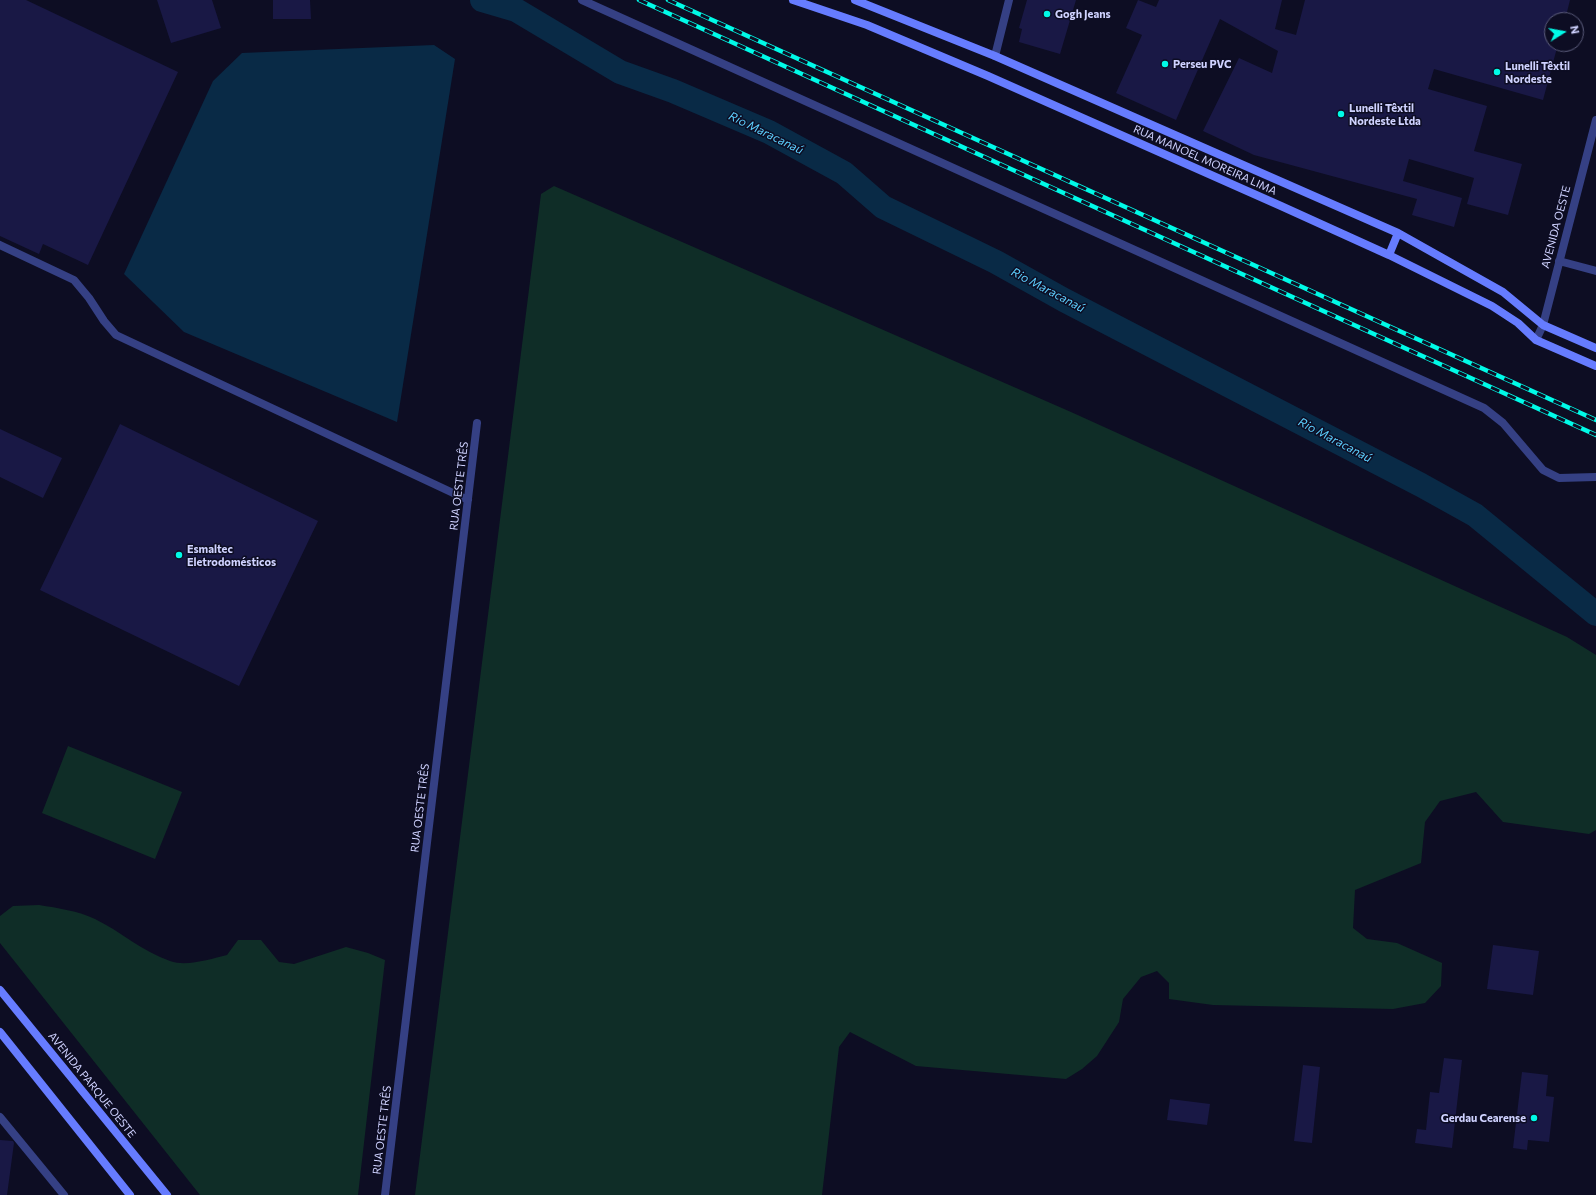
<!DOCTYPE html>
<meta charset="utf-8">
<style>
body{margin:0}
#map{position:relative;width:1596px;height:1195px;overflow:hidden;background:#0d0d23;font-family:Commissioner,sans-serif}
canvas{display:block}
.north{position:absolute;left:1544px;top:12px;width:40px;height:40px;box-sizing:border-box;background:#0d0d23;border:1px solid #5b5c7b;border-radius:50%;rotate:79deg;font-size:11px;font-weight:700;line-height:16px;text-align:center;color:#cfd2ff}
.north::after{content:'';display:block;margin:auto;width:14px;height:18px;background:#00fae7;clip-path:polygon(50% 0,100% 100%,50% 72%,0 100%)}
</style>
<div id="map">
<canvas width="1596" height="1195"></canvas>
<div class="north">N</div>
</div>
<script>
const ctx = document.querySelector('canvas').getContext('2d');
ctx.lineJoin = 'round';
function fillPath(path, color) { ctx.fillStyle = color; ctx.fill(path, 'evenodd'); }
function stroke(path, color, width, dash) { ctx.strokeStyle = color; ctx.lineWidth = width; ctx.lineCap = dash ? 'butt' : 'round'; ctx.setLineDash(dash || []); ctx.stroke(path); }
function drawText(font, color, halo, rows, align = 'center') {
  ctx.font = font + ' Commissioner,sans-serif'; ctx.lineWidth = 3; ctx.setLineDash([]); ctx.textBaseline = 'middle'; ctx.strokeStyle = halo; ctx.fillStyle = color; for (const [text, x, y, turn = 0] of rows) {
    ctx.save(); ctx.translate(x, y); ctx.rotate((+turn || 0) * Math.PI / 180); ctx.textAlign = isNaN(turn) ? turn : align; if (halo) ctx.strokeText(text, 0, 0); ctx.fillText(text, 0, 0); ctx.restore();
  }
}
const green = new Path2D(`
 M 554,186 L 1071,412 L 1567,637 L 1596,655 L 1596,830 L 1589,834 L 1503,822 L 1476,792 L 1440,801 L 1425,822 L 1421,863 L 1355,890 L 1353,928 L 1367,939 L 1397,943 L 1442,963 L 1441,986 L 1425,1003 L 1393,1009 L 1213,1005 L 1169,999 L 1169,983 L 1157,971 L 1141,977 L 1123,999 L 1119,1022 L 1097,1056 L 1082,1069 L 1066,1079 L 916,1066 L 850,1032 L 839,1047 L 822,1195 L 415,1195 L 541,194 Z
 M 68,746 L 182,792 L 155,859 L 42,813 Z
 M 39,905 C 58,908 78,911 95,919 C 120,931 143,952 170,961 C 187,967 210,959 227,955 L 238,940 L 261,940 L 279,962 L 294,964 L 346,947 L 368,953 L 385,960 L 358,1195 L 200,1195 L 0,943 L 0,916 L 13,906 Z`);
const water = new Path2D(`
 M 434,45 L 455,59 L 397,422 L 184,332 L 124,274 L 213,81 L 242,53 Z`);
const river = new Path2D(`
 M 482,0 L 516,10 L 620,72 L 673,91 L 769,132 L 844,173 L 883,207 L 996,262 L 1064,300 L 1421,485 L 1475,515 L 1596,614`);
const building = new Path2D(`
 M 0,0 L 26,0 L 178,72 L 88,265 L 43,244 L 39,254 L 0,236 Z
 M 157,0 L 212,0 L 221,28 L 171,43 Z
 M 273,0 L 310,0 L 311,19 L 273,19 Z
 M 1027,0 L 1076,0 L 1060,54 L 1019,42 L 1022,29 L 1019,28 Z
 M 1138,0 L 1156,7 L 1159,0 L 1282,0 L 1275,29 L 1296,35 L 1305,0 L 1570,0 L 1565,20 L 1552,20 L 1552,44 L 1558,44 L 1543,100 L 1434,69 L 1428,89 L 1487,106 L 1474,151 L 1522,164 L 1508,215 L 1467,204 L 1474,178 L 1409,159 L 1403,181 L 1462,198 L 1454,227 L 1412,215 L 1417,199 L 1254,155 L 1203,131 L 1239,58 L 1272,73 L 1278,51 L 1220,19 L 1176,120 L 1116,93 L 1142,35 L 1126,28 Z
 M 120,424 L 318,521 L 239,686 L 40,590 Z
 M 0,429 L 62,458 L 43,498 L 0,477 Z
 M 1493,945 L 1539,951 L 1533,995 L 1487,989 Z
 M 1444,1058 L 1462,1060 L 1452,1148 L 1415,1143 L 1417,1129 L 1426,1130 L 1430,1092 L 1439,1093 Z
 M 1303,1065 L 1320,1067 L 1312,1143 L 1294,1141 Z
 M 1522,1072 L 1548,1075 L 1546,1096 L 1554,1097 L 1549,1142 L 1528,1140 L 1527,1150 L 1513,1148 Z
 M 1170,1099 L 1210,1104 L 1207,1125 L 1167,1120 Z
 M 0,1140 L 13,1141 L 14,1143 L 7,1195 L 0,1195 Z`);
const lane = new Path2D(`
 M 582,0 L 1484,408 L 1503,423 L 1543,470 L 1559,478 L 1596,477
 M 995,56 L 1009,0
 M 0,245 L 74,280 L 89,298 L 104,321 L 116,335 L 468,500
 M 0,1117 L 64,1195
 M 385,1195 L 477,423`);
const street = new Path2D(`
 M 1559,261 L 1596,271
 M 1536,340 L 1543,325 L 1596,120`);
const secondary = new Path2D(`
 M 793,0 L 867,25 L 988,76 L 1281,206 L 1389,255 L 1492,306 L 1518,323 L 1536,340 L 1596,366
 M 855,0 L 995,56 L 1398,233 L 1503,292 L 1543,325 L 1596,348
 M 1389,255 L 1398,233
 M 0,990 L 167,1195
 M 0,1032 L 130,1195`);
const rail = new Path2D(`
 M 639,0 L 1596,435
 M 668,0 L 1596,420`);
const markers = [
 [1047,14,4,"#00fae7"],
 [1165,64,4,"#00fae7"],
 [1497,72,4,"#00fae7"],
 [1341,114,4,"#00fae7"],
 [179,555,4,"#00fae7"],
 [1534,1118,4,"#00fae7"]
];
const poiNames = [
 ["Gogh Jeans",1055,14],
 ["Perseu PVC",1173,64],
 ["Lunelli Têxtil",1505,66],
 ["Nordeste",1505,79],
 ["Lunelli Têxtil",1349,108],
 ["Nordeste Ltda",1349,121],
 ["Esmaltec",187,549],
 ["Eletrodomésticos",187,562],
 ["Gerdau Cearense",1526,1118,"right"]
];
const streetNames = [
 ["RUA MANOEL MOREIRA LIMA",1205,160,24],
 ["AVENIDA OESTE",1556,227,-75],
 ["RUA OESTE TRÊS",459,486,-83],
 ["RUA OESTE TRÊS",420,808,-83],
 ["AVENIDA PARQUE OESTE",92,1085,51],
 ["RUA OESTE TRÊS",382,1130,-83]
];
const waterNames = [
 ["Rio Maracanaú",766,133,26],
 ["Rio Maracanaú",1048,290,28],
 ["Rio Maracanaú",1335,440,28]
];
fillPath(green, '#0f2d27');
fillPath(water, '#092a46');
stroke(river, '#092a46', 24);
fillPath(building, '#191845');
stroke(lane, '#354084', 8);
stroke(street, '#354084', 8);
stroke(secondary, '#667cff', 8);
stroke(rail, '#00fae7', 4.5);
stroke(rail, '#0d0d23', 3, [9]);
for (const [x, y, r, color] of markers) { const dot = new Path2D(); dot.arc(x, y, r, 0, 2 * Math.PI); ctx.fillStyle = color; ctx.fill(dot); stroke(dot, '#0d0d23', 1.5); }
drawText('bold 11px', '#cfd2ff', '#0d0d23', poiNames, 'left');
drawText('11px', '#cfd2ff', '#0d0d23', streetNames);
drawText('italic 12px', '#5dd0ff', '#0d0d23', waterNames);
</script>
